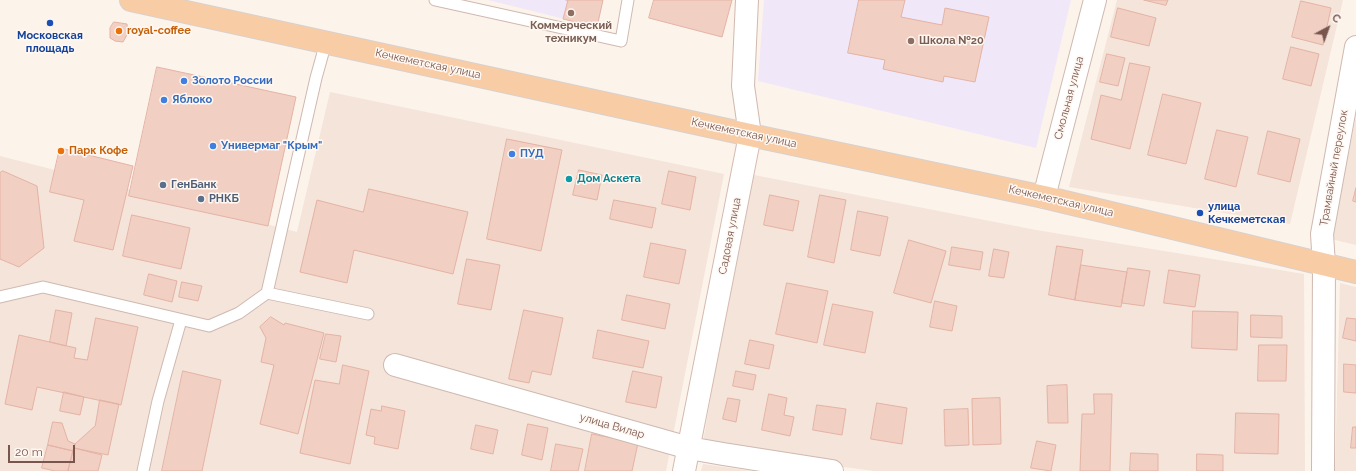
<!DOCTYPE html>
<meta charset="utf-8">
<style>
body{margin:0}
#map{position:relative;width:1356px;height:471px;overflow:hidden;background:#fcf3eb;font-family:Raleway,sans-serif}
canvas{display:block}
.north{position:absolute;left:1308px;top:8px;width:40px;height:40px;-webkit-text-stroke:3px #fff8f2;paint-order:stroke;rotate:41deg;font-size:11px;font-weight:700;line-height:16px;text-align:center;color:#78564e}
.north::after{content:'';display:block;margin:auto;width:14px;height:18px;background:#78564e;clip-path:polygon(50% 0,100% 100%,50% 72%,0 100%)}
.scale{position:absolute;left:8px;top:445px;width:67px;height:18px;box-sizing:border-box;border:2px solid #78564e;border-top:0;padding-left:5px;font-size:12px;line-height:14px;white-space:nowrap;color:#78564e;-webkit-text-stroke:3px #fff8f2;paint-order:stroke}
</style>
<div id="map">
<canvas width="1356" height="471"></canvas>
<div class="north">С</div>
<div class="scale">20 m</div>
</div>
<script>
const ctx = document.querySelector('canvas').getContext('2d');
ctx.lineJoin = 'round';
function fillPath(path, color) { ctx.fillStyle = color; ctx.fill(path, 'evenodd'); }
function stroke(path, color, width, dash) { ctx.strokeStyle = color; ctx.lineWidth = width; ctx.lineCap = dash ? 'butt' : 'round'; ctx.setLineDash(dash || []); ctx.stroke(path); }
function drawText(font, color, halo, rows, align = 'center') {
  ctx.font = font + ' Raleway,sans-serif'; ctx.lineWidth = 3; ctx.setLineDash([]); ctx.textBaseline = 'middle'; ctx.strokeStyle = halo; ctx.fillStyle = color; for (const [text, x, y, turn = 0] of rows) {
    ctx.save(); ctx.translate(x, y); ctx.rotate((+turn || 0) * Math.PI / 180); ctx.textAlign = isNaN(turn) ? turn : align; if (halo) ctx.strokeText(text, 0, 0); ctx.fillText(text, 0, 0); ctx.restore();
  }
}
const residential = new Path2D(`
 M 1117,0 L 1343,0 L 1290,224 L 1069,187 Z
 M 330,92 L 724,174 L 666,471 L 0,471 L 0,156 L 297,232 Z
 M 1356,116 L 1356,245 L 1331,239 Z
 M 749,174 L 1036,230 L 1304,274 L 1305,471 L 874,471 L 702,448 Z
 M 1340,283 L 1356,287 L 1356,471 L 1335,471 Z
 M 703,464 L 752,471 L 701,471 Z`);
const education = new Path2D(`
 M 488,0 L 603,0 L 597,27 Z
 M 764,0 L 1071,0 L 1036,148 L 758,81 Z`);
const building = new Path2D(`
 M 566,0 L 603,0 L 597,27 L 563,19 L 568,0 Z
 M 654,0 L 732,0 L 722,37 L 649,18 Z
 M 859,0 L 905,0 L 901,17 L 942,25 L 945,8 L 989,17 L 975,82 L 944,76 L 943,82 L 883,69 L 885,60 L 848,53 Z
 M 1144,0 L 1168,0 L 1166,5 Z
 M 1301,1 L 1331,8 L 1323,45 L 1292,37 Z
 M 1118,8 L 1156,18 L 1149,46 L 1111,37 Z
 M 114,22 L 127,24 L 128,33 L 123,42 L 115,41 L 110,38 L 110,28 Z
 M 1291,47 L 1319,54 L 1311,86 L 1283,79 Z
 M 1107,54 L 1125,58 L 1118,86 L 1100,82 Z
 M 1130,63 L 1150,67 L 1130,149 L 1091,139 L 1101,95 L 1121,100 Z
 M 157,67 L 296,97 L 268,226 L 129,196 Z
 M 1163,94 L 1201,103 L 1186,164 L 1148,155 Z
 M 1217,130 L 1248,137 L 1236,187 L 1205,179 Z
 M 1268,131 L 1300,139 L 1290,182 L 1258,174 Z
 M 507,139 L 562,150 L 541,251 L 487,239 Z
 M 60,148 L 133,166 L 113,250 L 74,241 L 84,200 L 50,192 Z
 M 579,170 L 602,175 L 597,200 L 573,195 Z
 M 3,171 L 37,186 L 44,248 L 19,267 L 0,259 L 0,173 Z
 M 669,171 L 696,177 L 690,210 L 662,204 Z
 M 1356,188 L 1356,202 L 1353,201 Z
 M 369,189 L 468,212 L 453,274 L 354,250 L 347,283 L 300,272 L 317,200 L 363,212 Z
 M 770,195 L 799,201 L 793,231 L 764,225 Z
 M 820,195 L 846,200 L 834,263 L 808,257 Z
 M 614,200 L 656,208 L 652,228 L 610,219 Z
 M 858,211 L 888,217 L 880,256 L 851,250 Z
 M 132,215 L 190,228 L 181,269 L 123,256 Z
 M 909,240 L 946,251 L 931,303 L 894,293 Z
 M 651,243 L 686,250 L 679,284 L 644,277 Z
 M 1057,246 L 1083,250 L 1075,300 L 1049,295 Z
 M 952,247 L 983,252 L 980,270 L 949,265 Z
 M 994,249 L 1009,252 L 1004,278 L 989,276 Z
 M 467,259 L 500,265 L 491,310 L 458,304 Z
 M 1081,265 L 1127,272 L 1121,307 L 1075,300 Z
 M 1128,268 L 1150,271 L 1144,306 L 1122,303 Z
 M 1169,270 L 1200,275 L 1195,307 L 1164,303 Z
 M 149,274 L 177,281 L 172,302 L 144,295 Z
 M 182,282 L 202,286 L 198,301 L 179,297 Z
 M 787,283 L 828,291 L 817,343 L 776,334 Z
 M 627,295 L 670,304 L 665,329 L 622,320 Z
 M 935,301 L 957,306 L 952,331 L 930,327 Z
 M 833,304 L 873,312 L 865,353 L 824,345 Z
 M 56,310 L 72,313 L 66,346 L 50,342 Z
 M 524,310 L 563,318 L 551,375 L 532,371 L 529,383 L 509,379 Z
 M 1193,311 L 1238,312 L 1237,350 L 1192,348 Z
 M 1251,315 L 1282,316 L 1282,338 L 1251,337 Z
 M 271,317 L 284,325 L 285,323 L 324,333 L 298,434 L 260,424 L 274,365 L 261,362 L 266,338 L 260,327 Z
 M 96,318 L 138,327 L 121,405 L 37,387 L 32,410 L 5,404 L 19,335 L 76,348 L 74,358 L 87,360 Z
 M 1347,318 L 1356,319 L 1356,341 L 1343,338 Z
 M 598,330 L 649,341 L 643,368 L 593,358 Z
 M 326,334 L 341,336 L 336,362 L 320,359 Z
 M 750,340 L 774,345 L 769,369 L 745,364 Z
 M 1259,345 L 1287,345 L 1286,381 L 1258,381 Z
 M 1344,364 L 1356,365 L 1356,393 L 1344,392 Z
 M 343,365 L 369,371 L 350,464 L 300,453 L 315,380 L 339,384 Z
 M 183,371 L 221,380 L 202,471 L 162,471 Z
 M 633,371 L 662,377 L 656,408 L 626,402 Z
 M 736,371 L 756,375 L 753,390 L 733,386 Z
 M 1067,385 L 1068,423 L 1048,423 L 1047,386 Z
 M 64,392 L 84,397 L 80,415 L 60,411 Z
 M 769,394 L 787,398 L 784,415 L 794,417 L 790,436 L 762,430 Z
 M 1094,394 L 1112,394 L 1110,471 L 1080,471 L 1082,414 L 1094,414 Z
 M 728,398 L 740,400 L 736,422 L 723,419 Z
 M 1000,398 L 1001,444 L 973,445 L 972,399 Z
 M 100,400 L 119,404 L 108,455 L 74,448 L 75,444 L 95,426 Z
 M 877,403 L 907,408 L 902,444 L 871,439 Z
 M 817,405 L 846,409 L 842,435 L 813,430 Z
 M 382,406 L 405,411 L 398,449 L 374,444 L 375,437 L 366,435 L 371,409 L 381,411 Z
 M 968,409 L 969,445 L 945,446 L 944,410 Z
 M 1236,413 L 1279,414 L 1278,454 L 1235,453 Z
 M 53,422 L 62,423 L 68,441 L 75,444 L 73,451 L 48,445 Z
 M 528,424 L 548,428 L 542,460 L 522,455 Z
 M 476,425 L 498,430 L 493,454 L 471,449 Z
 M 1353,427 L 1356,427 L 1356,448 L 1351,448 Z
 M 592,434 L 638,443 L 632,471 L 585,471 Z
 M 1037,441 L 1056,445 L 1051,471 L 1031,468 Z
 M 556,444 L 583,449 L 578,471 L 551,471 Z
 M 48,445 L 73,451 L 68,471 L 55,471 L 42,468 Z
 M 74,448 L 102,455 L 98,471 L 68,471 Z
 M 1131,453 L 1158,454 L 1158,471 L 1130,471 Z
 M 1197,454 L 1223,455 L 1223,471 L 1197,471 Z`);
const lane = new Path2D(`
 M 435,0 L 621,41 L 628,0
 M 267,293 L 368,314
 M 0,297 L 43,287 L 209,326 L 239,313 L 267,293 L 316,78 L 326,42
 M 143,471 L 158,401 L 181,320`);
const street = new Path2D(`
 M 747,0 L 743,86 L 750,135
 M 1044,197 L 1095,0
 M 395,365 L 689,448 L 723,454 L 832,471
 M 1323,471 L 1324,265 L 1322,234 L 1356,47`);
const secondary = new Path2D(`
 M 684,471 L 750,135`);
const primary = new Path2D(`
 M 131,0 L 750,135 L 1044,197 L 1356,272`);
const markers = [
 [571,13,4,"#8d6e63"],
 [50,23,4,"#1a4fb4"],
 [119,31,4,"#e8710a"],
 [911,41,4,"#8d6e63"],
 [184,81,4,"#3f7fe0"],
 [164,100,4,"#3f7fe0"],
 [213,146,4,"#3f7fe0"],
 [61,151,4,"#e8710a"],
 [512,154,4,"#3f7fe0"],
 [569,179,4,"#0f9aa8"],
 [163,185,4,"#5c6f8a"],
 [201,199,4,"#5c6f8a"],
 [1200,213,4,"#1a4fb4"]
];
const educationNames = [
 ["Коммерческий",571,26],
 ["техникум",571,39],
 ["Школа №20",919,41,"left"]
];
const foodNames = [
 ["royal-coffee",127,31],
 ["Парк Кофе",69,151]
];
const transitNames = [
 ["Московская",50,36],
 ["площадь",50,49],
 ["улица",1208,207,"left"],
 ["Кечкеметская",1208,220,"left"]
];
const streetNames = [
 ["Кечкеметская улица",428,64,12],
 ["Смольная улица",1069,98,-75],
 ["Кечкеметская улица",744,133,12],
 ["Трамвайный переулок",1334,168,-80],
 ["Кечкеметская улица",1061,201,13],
 ["Садовая улица",730,236,-79],
 ["улица Вилар",612,426,16]
];
const shopNames = [
 ["Золото России",192,81],
 ["Яблоко",172,100],
 ["Универмаг \"Крым\"",221,146],
 ["ПУД",520,154]
];
const cultureNames = [
 ["Дом Аскета",577,179]
];
const serviceNames = [
 ["ГенБанк",171,185],
 ["РНКБ",209,199]
];
fillPath(residential, '#f4e4da');
fillPath(education, '#f0e7f9');
fillPath(building, '#f1cfc3');
stroke(building, '#e4b3a4', 1);
stroke(lane, '#cfb9b0', 13);
stroke(street, '#cfb9b0', 24);
stroke(secondary, '#d5bbb0', 24);
stroke(primary, '#d9d0cd', 24);
stroke(lane, '#fff', 11);
stroke(street, '#fff', 22);
stroke(secondary, '#fff', 22);
stroke(primary, '#f8cda6', 22);
for (const [x, y, r, color] of markers) { const dot = new Path2D(); dot.arc(x, y, r, 0, 2 * Math.PI); ctx.fillStyle = color; ctx.fill(dot); stroke(dot, '#fff8f2', 1.5); }
drawText('bold 11px', '#785e54', '#fff8f2', educationNames);
drawText('bold 11px', '#c56008', '#fff8f2', foodNames, 'left');
drawText('bold 11px', '#164399', '#fff8f2', transitNames);
drawText('11px', '#78564e', '#fff8f2', streetNames);
drawText('bold 11px', '#366cbe', '#fff8f2', shopNames, 'left');
drawText('bold 11px', '#0d838f', '#fff8f2', cultureNames, 'left');
drawText('bold 11px', '#4e5e75', '#fff8f2', serviceNames, 'left');
</script>
